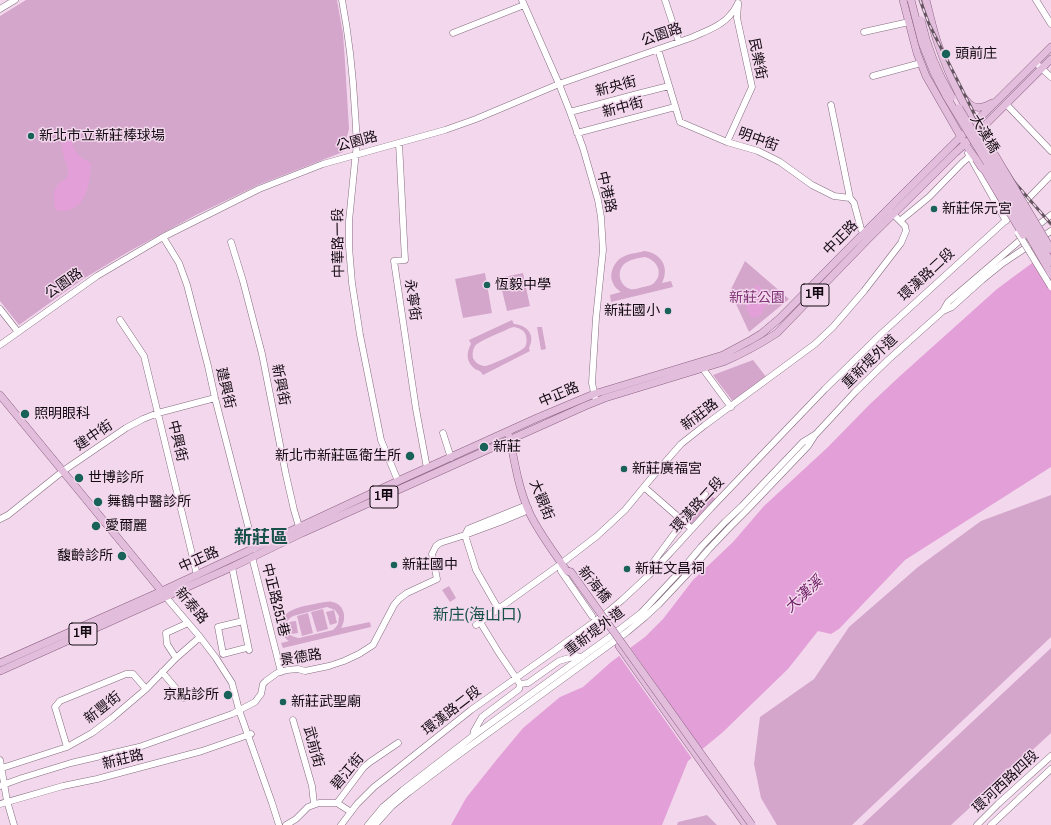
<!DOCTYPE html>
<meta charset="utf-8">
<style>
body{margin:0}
canvas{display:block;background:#f3d8ed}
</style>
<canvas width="1051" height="825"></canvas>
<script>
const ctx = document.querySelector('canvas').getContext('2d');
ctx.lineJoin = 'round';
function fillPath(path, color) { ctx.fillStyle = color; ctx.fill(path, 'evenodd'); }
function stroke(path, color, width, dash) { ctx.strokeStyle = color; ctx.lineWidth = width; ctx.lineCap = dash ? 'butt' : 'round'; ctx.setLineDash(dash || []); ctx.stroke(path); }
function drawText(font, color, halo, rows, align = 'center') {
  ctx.font = font + ' "Archivo Narrow","Noto Sans TC",sans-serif'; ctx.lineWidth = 3; ctx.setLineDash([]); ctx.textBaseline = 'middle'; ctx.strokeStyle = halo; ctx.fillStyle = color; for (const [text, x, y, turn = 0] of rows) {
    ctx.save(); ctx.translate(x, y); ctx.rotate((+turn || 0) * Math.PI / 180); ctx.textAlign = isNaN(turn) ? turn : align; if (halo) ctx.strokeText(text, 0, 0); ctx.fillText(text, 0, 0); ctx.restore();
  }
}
const green = new Path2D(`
 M 26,0 L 337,0 L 343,34 L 345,62 L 349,129 L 343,152 L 258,185 L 196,215 L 128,252 L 83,279 L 19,325 L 0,301 L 0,16 Z
 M 644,251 C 661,253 670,267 662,283 L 671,281 L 673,287 L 611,302 L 610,295 L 621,292 C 618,290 614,287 613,283 C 608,274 615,259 625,256 C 630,253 638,253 644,251 ZM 645,257 C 657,260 664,273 654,283 C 651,286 647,286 643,287 C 639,288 634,290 630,289 C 618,285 616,268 627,262 C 632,259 639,258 645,257 Z
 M 745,261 L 789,299 L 749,332 L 730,291 Z
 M 485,273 L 492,313 L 463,318 L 455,279 Z
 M 523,273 L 530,306 L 507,311 L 499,278 Z
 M 512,320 L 514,324 C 527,325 536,335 529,348 L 530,351 L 483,375 C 480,370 479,371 475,369 C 466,362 466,353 471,344 L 469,340 ZM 514,327 C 519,328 525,330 526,336 C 527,340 527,345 524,348 C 520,352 493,364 486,366 C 481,366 476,364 473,358 C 472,354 473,349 475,346 C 480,340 503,332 510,328 Z
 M 537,327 L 542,327 L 546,349 L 541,350 Z
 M 753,360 L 767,378 L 734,403 L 713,375 Z
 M 705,491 L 717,500 L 692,527 L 683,520 L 695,503 Z
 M 1051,495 L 1051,637 L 852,825 L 777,825 L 761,798 L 754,764 L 760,717 L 814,679 L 849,627 L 918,567 L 981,521 Z
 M 449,586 L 456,598 L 450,602 L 442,590 Z
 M 325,602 C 327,602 330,601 332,602 C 345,604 347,619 341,628 L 370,622 L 371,627 L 283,648 L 281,643 L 289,641 C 284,638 282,634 281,628 C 278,607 311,605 325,602 ZM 327,607 L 335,610 L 339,616 L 338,624 L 336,627 L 333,630 L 299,638 C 285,636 280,624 293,616 Z
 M 323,609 L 328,629 L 317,632 L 311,612 Z
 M 334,610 L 337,623 L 330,625 L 326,612 Z
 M 308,613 L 313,633 L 302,636 L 297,616 Z
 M 296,621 L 298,633 L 292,634 L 289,622 Z
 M 1051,648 L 1051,733 L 951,825 L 862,825 Z
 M 707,815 L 717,825 L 677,825 L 678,822 Z`);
const water = new Path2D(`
 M 66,132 L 68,133 L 72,136 L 71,137 C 72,147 77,155 86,161 L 87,160 L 91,164 C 89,186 87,212 58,211 L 55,208 L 54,205 L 54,191 L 59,183 L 67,178 C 67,176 69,171 68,169 C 68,167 67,165 66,163 C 63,154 58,139 66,132 Z
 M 1051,249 L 1051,467 L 905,560 L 839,629 L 831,634 L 818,631 L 788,669 L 723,732 L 688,761 L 662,825 L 451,825 L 466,798 L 498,758 L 523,728 L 560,697 L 583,687 L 611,662 L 645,637 L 663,619 L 693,580 L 733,542 L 764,506 L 828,447 L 869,405 L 900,376 L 997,289 Z
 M 757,285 L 772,295 L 772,301 L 768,305 L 765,306 C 762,314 762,316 752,318 C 746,312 745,305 745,296 Z`);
const pier = new Path2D(`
 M 629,646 L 703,751 L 693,760 L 618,654 Z`);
const minor = new Path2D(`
 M 342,0 C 349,37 353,74 355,112 C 356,127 358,147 355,161 L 349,221 L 349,247 L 352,283 L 360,335 L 381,440 L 398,481
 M 522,0 L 559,84 L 570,112 L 583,148 L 598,200 L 601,217 L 603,250 L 596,318 L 592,383 L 595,397
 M 665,0 L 679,42
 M 1036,0 L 1051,24
 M 0,9 L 15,0
 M 864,32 L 909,22
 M 453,33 L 524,5
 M 658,49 L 680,122 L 727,142 L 758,151 L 780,162 L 812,185 L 834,196 L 850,198 L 854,203 L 861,229 L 866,237
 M 1039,66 L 1051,77
 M 873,76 L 921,63
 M 1006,104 L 1051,151
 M 831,105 L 850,198
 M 570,112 L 641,93 L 669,86
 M 577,133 L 675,107
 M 727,142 L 752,87 L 737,18 L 738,5
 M 399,143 L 405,260 L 394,261 L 416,409 L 427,468
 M 968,153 L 1006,221
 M 1021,206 L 1051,175
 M 901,220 L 929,197 L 962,163 L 969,157
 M 1033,229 L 1051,215
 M 163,237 L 179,263 L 187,285 L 208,366 L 215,398 L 254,549
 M 231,242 L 243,281 L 262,354 L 286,475 L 294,510 L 300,530
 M 0,309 L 18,332
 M 943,311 L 952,307 L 982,280 L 1003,263 L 1051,231
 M 120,320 L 144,356 L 197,575
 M 0,345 L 97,276 L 163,237 L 259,189 L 323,164 L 445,130 L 476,119 L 559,84 L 693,37 C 706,31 723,25 731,14 C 734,11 736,7 738,3
 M 703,369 L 731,407
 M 443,433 L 451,458
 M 644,487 L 692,529
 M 0,519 L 8,515 L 63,471 L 126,428 L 143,419 L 158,413 L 215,398
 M 682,520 L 705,494
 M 465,535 L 476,570 L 499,610
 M 465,535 L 468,529 L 522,507 L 528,508
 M 252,557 L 281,672
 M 562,564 L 561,571 L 592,616
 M 232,567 L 249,650
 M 649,575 L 646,572 L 674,534 L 684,523
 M 165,596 L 200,637 L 216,658 L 232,683 L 239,710 L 272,803 L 279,825
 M 243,621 L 218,627 L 223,654 L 246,648
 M 480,622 L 499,653 L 520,684
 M 476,625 L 558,566 L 597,536 L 625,510 L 653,476 L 681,444 L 705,425 L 815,344 L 833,327 L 864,291 L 901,243 L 906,231 L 905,226 L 891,212
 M 176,658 L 167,644 L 166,633 L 188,623
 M 162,672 L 184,698
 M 520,684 L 528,683 L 559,661 L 576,656 L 582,657
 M 293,720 L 312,786 L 314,804
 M 473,736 L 474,731 L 482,717 L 519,689 L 520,684
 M 67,747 L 55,707 L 60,701 L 126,674 L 133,674 L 146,689
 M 0,760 L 7,801 L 14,825
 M 2,768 L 67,747 L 92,733 L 112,718 L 146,689 L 176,658 L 200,637
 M 0,786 L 22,778 L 71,763 L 139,747 L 232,714 L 255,702 L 261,694 L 263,684 L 266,681 L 277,673 L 287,670 L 298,669 L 305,671 L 329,666 L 344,661 L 359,654 L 373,645 L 394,605 L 399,599 L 407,593 L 437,579 L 432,554 L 436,546 L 440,543 L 465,535 L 500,522 L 524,512 L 528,508
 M 337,803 L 364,767 L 370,762 L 398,743
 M 0,804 L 63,786 L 97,779 L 202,751 L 251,734
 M 286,825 L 296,819 L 308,807 L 319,803 L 337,803 L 351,812
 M 341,825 L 357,804 L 374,787 L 392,773 L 471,710 L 554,651 L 609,611 L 622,600 L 649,575 L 670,553 L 711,508 L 825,389 L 882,333 L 1015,212
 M 368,825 L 383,807 L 403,790 L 473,736 L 615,633 L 641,613 L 686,565 L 701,547 L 725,522 L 742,506 L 803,442 L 816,434 L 855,392 L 888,360 L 943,311 L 948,302 L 1025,236
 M 375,825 L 392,806 L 409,792 L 454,758 L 627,632 L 645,617 L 659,604 L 691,570 L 709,549 L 730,527 L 746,511 L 808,446 L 815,435
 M 977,825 L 998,804 L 1051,756
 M 991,825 L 1051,769`);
const major = new Path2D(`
 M 903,0 L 917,53 L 926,76 L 965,144 L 976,159
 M 926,0 C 930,15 933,30 938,44 C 951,82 970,118 992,150
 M 965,99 C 973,110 981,109 992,103
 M 0,395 L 164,594
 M 509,436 L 510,439 C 515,465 519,490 530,514 C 540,534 554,553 567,571
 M 619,646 L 746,825
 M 0,663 L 162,591 L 398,481 L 537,418 L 594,394 L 723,355 L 751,340 L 761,334 L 780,318 L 852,245 L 1051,47
 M 0,671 L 232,567 L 302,533 L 585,406 L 605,398 L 723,362 C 742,354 760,344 777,333 L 868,239 L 955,153 L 979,131 L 1051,59`);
const rail = new Path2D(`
 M 920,0 L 929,24 L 990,145 L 1015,183 L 1051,224`);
const minorBridge = new Path2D(`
 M 1018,233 L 1051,287`);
const majorBridge = new Path2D(`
 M 911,0 L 922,43 L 934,73 L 946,96 L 995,176 L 1051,274
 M 921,20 C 927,47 938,74 952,97
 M 959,108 L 997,171 L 1051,262
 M 992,150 L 1051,249
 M 976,159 L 981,167 L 985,171 L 1023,235
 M 567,571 L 571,572 L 752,825`);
const markers = [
 [946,54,5,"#186259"],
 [31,136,4,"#186259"],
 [934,209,4,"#186259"],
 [487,285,4,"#186259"],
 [668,311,4,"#186259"],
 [25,414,5,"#186259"],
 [484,447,5,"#186259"],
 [410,456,5,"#186259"],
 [624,469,4,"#186259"],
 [79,478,5,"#186259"],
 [98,502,5,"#186259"],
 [96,526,5,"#186259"],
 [122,556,5,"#186259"],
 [394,565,4,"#186259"],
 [627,569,4,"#186259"],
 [228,695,5,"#186259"],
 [283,702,4,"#186259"]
];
const shields = [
 [815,295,28],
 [384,497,28],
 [83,634,28]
];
const shieldNames = [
 ["1甲",815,295],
 ["1甲",384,497],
 ["1甲",83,634]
];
const streetNames = [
 ["公園路",662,35,-19],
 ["民樂街",757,59,79],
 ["新央街",616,87,-15],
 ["新中街",623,108,-15],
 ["大漢橋",984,134,59],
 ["明中街",758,140,20],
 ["公園路",357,142,-15],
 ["中港路",606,192,77],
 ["中正路",841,238,-45],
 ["中華路一段",339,243,-91],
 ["環漢路二段",927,275,-43],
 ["公園路",64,284,-35],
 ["永寧街",412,300,82],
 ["重新堤外道",870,362,-44],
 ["新興街",280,385,79],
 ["建興街",225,388,77],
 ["中正路",559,395,-23],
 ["新莊路",700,415,-37],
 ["建中街",94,436,-34],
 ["中興街",177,441,77],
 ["大觀街",541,500,68],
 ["環漢路二段",698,505,-47],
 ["中正路",199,560,-24],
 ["新海橋",594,585,51],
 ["中正路251巷",275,600,76],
 ["新泰路",191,606,50],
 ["重新堤外道",595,632,-37],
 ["景德路",301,658,-9],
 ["新豐街",103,708,-38],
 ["環漢路二段",452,711,-38],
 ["武前街",313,747,75],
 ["新莊路",123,760,-14],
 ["碧江街",348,772,-50],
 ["環河西路四段",1006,782,-43]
];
const poiNames = [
 ["頭前庄",955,54],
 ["新北市立新莊棒球場",39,136],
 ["新莊保元宮",942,209],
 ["恆毅中學",495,285],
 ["新莊國小",660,311,"right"],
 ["照明眼科",34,414],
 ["新莊",493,447],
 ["新北市新莊區衛生所",401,456,"right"],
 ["新莊廣福宮",632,469],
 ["世博診所",88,478],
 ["舞鶴中醫診所",107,502],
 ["愛爾麗",105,526],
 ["馥齡診所",113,556,"right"],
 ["新莊國中",402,565],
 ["新莊文昌祠",635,569],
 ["京點診所",219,695,"right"],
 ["新莊武聖廟",291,702]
];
const parkNames = [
 ["新莊公園",757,298]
];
const waterNames = [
 ["大漢溪",804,595,-43]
];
const quarterNames = [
 ["新庄(海山口)",477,616]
];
const districtNames = [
 ["新莊區",261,538]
];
fillPath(green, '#d4a6cc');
fillPath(water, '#e3a0d8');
fillPath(pier, '#f3d8ed');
stroke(minor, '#846c7f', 7);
stroke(major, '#8d6285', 8);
stroke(minor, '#fff', 6);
stroke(major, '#e2bedc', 7);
stroke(rail, '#645460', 3);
stroke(rail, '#f3d8ed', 1.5, [4.5]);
stroke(minorBridge, '#846c7f', 7, []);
stroke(majorBridge, '#8d6285', 8, []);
stroke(minorBridge, '#fff', 6);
stroke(majorBridge, '#e2bedc', 7);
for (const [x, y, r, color] of markers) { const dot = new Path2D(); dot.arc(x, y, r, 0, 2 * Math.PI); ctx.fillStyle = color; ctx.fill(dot); stroke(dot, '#f3d8ed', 1.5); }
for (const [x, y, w] of shields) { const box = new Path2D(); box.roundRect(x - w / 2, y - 11, w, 22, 3); ctx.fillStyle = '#f3d8ed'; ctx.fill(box); stroke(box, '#130a11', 1); }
drawText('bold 13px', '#130a11', null, shieldNames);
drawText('14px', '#130a11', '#f3d8ed', streetNames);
drawText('14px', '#130a11', '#f3d8ed', poiNames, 'left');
drawText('14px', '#823478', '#f3d8ed', parkNames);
drawText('italic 15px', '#712368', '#f3d8ed', waterNames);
drawText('16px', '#165048', '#f3d8ed', quarterNames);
drawText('bold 18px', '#165048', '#f3d8ed', districtNames);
</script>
